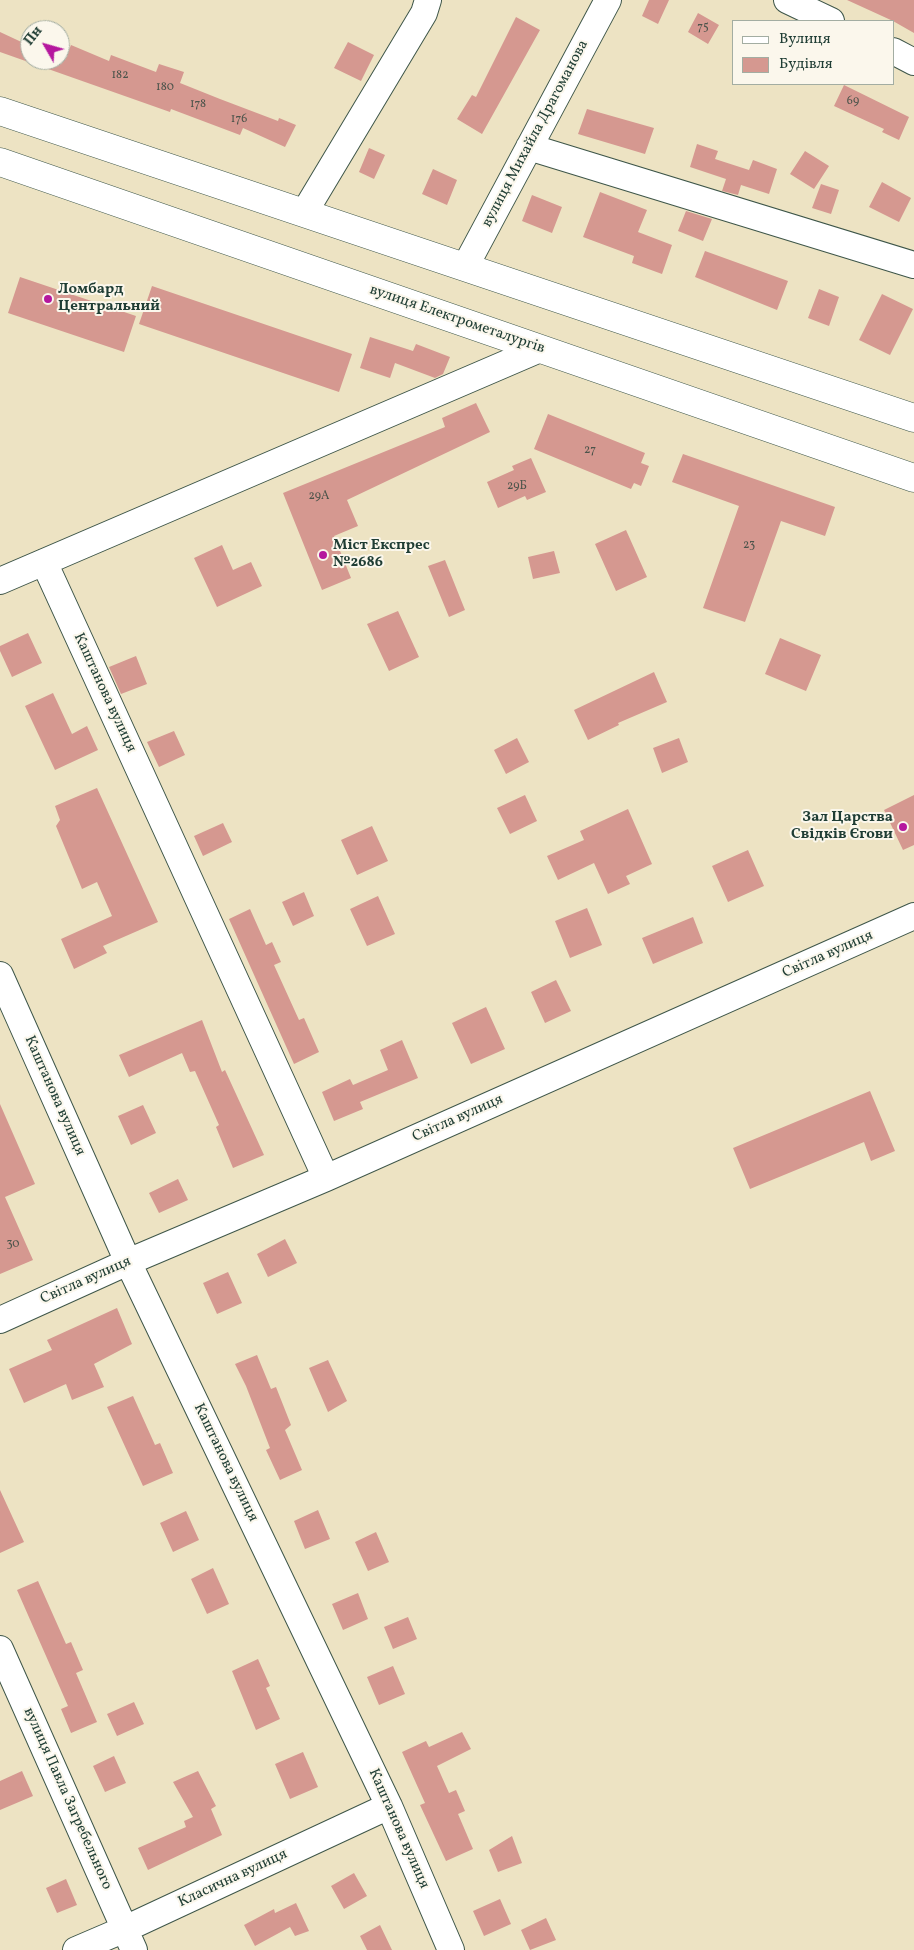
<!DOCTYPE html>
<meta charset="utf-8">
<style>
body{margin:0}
#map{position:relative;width:914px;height:1950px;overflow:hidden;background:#ede3c3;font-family:Vollkorn,serif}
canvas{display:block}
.legend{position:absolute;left:732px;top:20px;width:162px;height:65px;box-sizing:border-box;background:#fbf7ec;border:1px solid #a3ada2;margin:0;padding:6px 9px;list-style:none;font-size:15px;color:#1f3d34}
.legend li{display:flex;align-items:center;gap:10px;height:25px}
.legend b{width:25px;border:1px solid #a3ada2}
.north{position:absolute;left:20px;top:20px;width:50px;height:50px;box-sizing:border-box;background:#fbf7ec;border:1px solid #a3ada2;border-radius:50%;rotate:308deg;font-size:14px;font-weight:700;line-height:20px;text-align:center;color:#1f3d34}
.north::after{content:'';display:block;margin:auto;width:18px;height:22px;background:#b5179e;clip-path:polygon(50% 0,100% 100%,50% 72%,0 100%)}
</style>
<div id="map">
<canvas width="914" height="1950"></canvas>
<ul class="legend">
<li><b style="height:6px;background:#fff"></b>Вулиця</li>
<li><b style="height:14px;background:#d59890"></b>Будівля</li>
</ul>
<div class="north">Пн</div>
</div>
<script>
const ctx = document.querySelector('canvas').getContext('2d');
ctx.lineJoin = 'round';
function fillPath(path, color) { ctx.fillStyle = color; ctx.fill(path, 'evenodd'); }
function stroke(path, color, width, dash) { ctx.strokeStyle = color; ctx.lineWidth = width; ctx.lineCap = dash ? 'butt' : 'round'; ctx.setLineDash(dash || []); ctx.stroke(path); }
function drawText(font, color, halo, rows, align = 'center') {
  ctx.font = font + ' Vollkorn,serif'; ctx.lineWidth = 4; ctx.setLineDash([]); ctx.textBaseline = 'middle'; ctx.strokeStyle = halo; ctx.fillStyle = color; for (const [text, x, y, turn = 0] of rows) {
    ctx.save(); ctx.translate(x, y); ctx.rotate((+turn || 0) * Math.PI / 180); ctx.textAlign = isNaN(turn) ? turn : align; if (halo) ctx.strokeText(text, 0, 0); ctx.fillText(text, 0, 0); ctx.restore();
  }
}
const building = new Path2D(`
 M 649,0 L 669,0 L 658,24 L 642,16 Z
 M 847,0 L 914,0 L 914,33 L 893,21 Z
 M 698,13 L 719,25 L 708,44 L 688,32 Z
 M 516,17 L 540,30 L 482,134 L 457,119 L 472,95 L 476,97 Z
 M 0,32 L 30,46 L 30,60 L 65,60 L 71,45 L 109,61 L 111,55 L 156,72 L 159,64 L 184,72 L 180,83 L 220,99 L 278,121 L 279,118 L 296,125 L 285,147 L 243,128 L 240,135 L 171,109 L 170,112 L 0,52 Z
 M 348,42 L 374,55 L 361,81 L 334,68 Z
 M 844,85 L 909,117 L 899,140 L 882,132 L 884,129 L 834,106 Z
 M 587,109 L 654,128 L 645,154 L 578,134 Z
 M 697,144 L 718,151 L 715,159 L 749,170 L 753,160 L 777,169 L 769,194 L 741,185 L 738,195 L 722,191 L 726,179 L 690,167 Z
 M 369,148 L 385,155 L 374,179 L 359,172 Z
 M 805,151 L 829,166 L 814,189 L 790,174 Z
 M 433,169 L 457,180 L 447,205 L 422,194 Z
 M 882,182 L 911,198 L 899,222 L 869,207 Z
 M 821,184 L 839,190 L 831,214 L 812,208 Z
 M 600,192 L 647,210 L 638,232 L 672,245 L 662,274 L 632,263 L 634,256 L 583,237 Z
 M 532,195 L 562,207 L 552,233 L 522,221 Z
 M 686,211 L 712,219 L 703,241 L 678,231 Z
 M 705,251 L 788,281 L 777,310 L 695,277 Z
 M 20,277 L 136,316 L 124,352 L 8,313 Z
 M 152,286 L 352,354 L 339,392 L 139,324 Z
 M 819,289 L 839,297 L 829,326 L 808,318 Z
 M 882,294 L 913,309 L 890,355 L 859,340 Z
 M 370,337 L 413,351 L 416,344 L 450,357 L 443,374 L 435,378 L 395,363 L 390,378 L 360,368 Z
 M 476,403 L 490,432 L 347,500 L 358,526 L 334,536 L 351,578 L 322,590 L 283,493 L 445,427 L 442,418 Z
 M 548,414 L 645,453 L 641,463 L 649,466 L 641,486 L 634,483 L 631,489 L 534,449 Z
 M 683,454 L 835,507 L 825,536 L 781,521 L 745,622 L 703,608 L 739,506 L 672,482 Z
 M 531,458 L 546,492 L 527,500 L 525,496 L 498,508 L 487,482 L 514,470 L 512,466 Z
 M 626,530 L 647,577 L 616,591 L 595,544 Z
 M 222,545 L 233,570 L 251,562 L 262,586 L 217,607 L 194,558 Z
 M 554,551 L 560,573 L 533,579 L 528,557 Z
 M 445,560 L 465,610 L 449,617 L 428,566 Z
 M 398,611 L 419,657 L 389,671 L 367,624 Z
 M 28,633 L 42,663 L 12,677 L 0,651 L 0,646 Z
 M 780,638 L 821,655 L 806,691 L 765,674 Z
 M 136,656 L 147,684 L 121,694 L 109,667 Z
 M 654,672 L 667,702 L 618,723 L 619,725 L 588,740 L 574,710 Z
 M 53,693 L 72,734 L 87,726 L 98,750 L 55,770 L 25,706 Z
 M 174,731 L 185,755 L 159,767 L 147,742 Z
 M 517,738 L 529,762 L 506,774 L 494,750 Z
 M 679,738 L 688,762 L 662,773 L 653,748 Z
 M 97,788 L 158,922 L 103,946 L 107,953 L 74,969 L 61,939 L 112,916 L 97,882 L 82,889 L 56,826 L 60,820 L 55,806 Z
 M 525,795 L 537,821 L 510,834 L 497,808 Z
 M 914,795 L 914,845 L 903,850 L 884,810 Z
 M 628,809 L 652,864 L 626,876 L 630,884 L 608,894 L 594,863 L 558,880 L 547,856 L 584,840 L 580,831 Z
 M 223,823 L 232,842 L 203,856 L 194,836 Z
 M 372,826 L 388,861 L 357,875 L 341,840 Z
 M 748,850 L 764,886 L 728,902 L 712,866 Z
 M 304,892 L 314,916 L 293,926 L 282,902 Z
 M 378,896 L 395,934 L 367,946 L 350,909 Z
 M 587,908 L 602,945 L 570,958 L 555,921 Z
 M 250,909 L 266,945 L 272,942 L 281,962 L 274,965 L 299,1020 L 304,1018 L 319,1052 L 294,1064 L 229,919 Z
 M 693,917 L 703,943 L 653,964 L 642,938 Z
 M 556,980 L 571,1011 L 545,1023 L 531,992 Z
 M 486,1007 L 505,1049 L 471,1064 L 452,1023 Z
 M 202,1020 L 222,1072 L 225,1070 L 264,1155 L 233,1168 L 216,1127 L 219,1125 L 195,1071 L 190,1072 L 182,1053 L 129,1077 L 119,1055 Z
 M 402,1040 L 418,1078 L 360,1102 L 363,1109 L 334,1121 L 322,1092 L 350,1079 L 353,1085 L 388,1070 L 380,1050 Z
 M 870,1091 L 895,1151 L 871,1161 L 864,1142 L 750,1189 L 733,1148 Z
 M 0,1104 L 35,1184 L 5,1197 L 33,1260 L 0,1274 Z
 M 143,1105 L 156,1133 L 131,1145 L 118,1116 Z
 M 178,1179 L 188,1200 L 159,1213 L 149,1193 Z
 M 285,1239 L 297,1263 L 268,1277 L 257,1254 Z
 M 228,1272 L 242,1303 L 217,1314 L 203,1283 Z
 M 117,1308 L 132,1344 L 94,1364 L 104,1387 L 72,1400 L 66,1384 L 24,1403 L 9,1369 L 52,1350 L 47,1340 Z
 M 257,1355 L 271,1389 L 276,1387 L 291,1425 L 285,1430 L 302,1470 L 280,1480 L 266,1450 L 270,1448 L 246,1386 L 235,1364 Z
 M 328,1360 L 347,1401 L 328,1412 L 309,1368 Z
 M 133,1396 L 155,1445 L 160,1443 L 173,1473 L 143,1486 L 107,1407 Z
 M 0,1490 L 24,1542 L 0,1553 Z
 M 318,1510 L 330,1539 L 305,1549 L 294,1521 Z
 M 186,1511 L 199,1540 L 173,1552 L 160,1523 Z
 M 376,1532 L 389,1562 L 368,1571 L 355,1542 Z
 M 213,1568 L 229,1604 L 207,1614 L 191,1579 Z
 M 38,1581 L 66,1644 L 71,1642 L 83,1670 L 76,1673 L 97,1722 L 71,1733 L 61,1709 L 68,1706 L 17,1590 Z
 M 358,1593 L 368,1619 L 343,1630 L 332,1604 Z
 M 408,1617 L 417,1639 L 393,1649 L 384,1627 Z
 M 258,1659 L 270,1686 L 266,1688 L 280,1719 L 256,1730 L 232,1671 Z
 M 393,1666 L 405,1694 L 379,1705 L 367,1677 Z
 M 134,1702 L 144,1724 L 117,1736 L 107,1714 Z
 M 462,1732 L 471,1749 L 437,1766 L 449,1793 L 456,1790 L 465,1811 L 458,1814 L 473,1849 L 446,1861 L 420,1805 L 425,1803 L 402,1752 L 426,1741 L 429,1747 Z
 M 303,1752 L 318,1787 L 290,1799 L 275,1764 Z
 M 114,1756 L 126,1783 L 105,1792 L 93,1766 Z
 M 22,1771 L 33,1796 L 0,1810 L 0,1781 Z
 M 198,1771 L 216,1806 L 211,1809 L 222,1835 L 148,1870 L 138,1848 L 186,1827 L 184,1821 L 193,1817 L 173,1782 Z
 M 512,1836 L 522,1863 L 498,1872 L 489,1850 Z
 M 354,1873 L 367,1896 L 344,1909 L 331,1886 Z
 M 66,1879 L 77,1905 L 57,1913 L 46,1888 Z
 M 500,1899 L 511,1924 L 484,1936 L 473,1911 Z
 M 296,1903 L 309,1931 L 295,1936 L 290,1927 L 255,1946 L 244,1925 L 274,1909 L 275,1913 Z
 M 546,1918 L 556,1940 L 530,1950 L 521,1930 Z
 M 380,1925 L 392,1950 L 367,1950 L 360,1936 Z`);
const minor = new Path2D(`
 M 787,0 L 831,21
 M 893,51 L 914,62
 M 529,147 L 914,265
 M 304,213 L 424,13 L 428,0
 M 465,267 L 608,0
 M 44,562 L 326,1178
 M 0,581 L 540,349
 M 0,975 L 128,1262 L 389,1806 L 451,1950
 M 0,1320 L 128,1262 L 326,1178 L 914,916
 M 0,1649 L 134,1950
 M 76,1950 L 125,1929 L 389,1806`);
const major = new Path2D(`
 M 0,111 L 914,418
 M 0,162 L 914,478`);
const markers = [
 [48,299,5,"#b5179e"],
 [323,555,5,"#b5179e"],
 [903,827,5,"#b5179e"]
];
const numberNames = [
 ["75",703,28],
 ["182",120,76],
 ["180",165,88],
 ["69",853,102],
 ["178",198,105],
 ["176",239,120],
 ["27",590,451],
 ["29Б",517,487],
 ["29А",319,497],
 ["23",749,546],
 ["30",13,1245]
];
const streetNames = [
 ["вулиця Михайла Драгоманова",536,134,-62],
 ["вулиця Електрометалургів",457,320,19],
 ["Каштанова вулиця",104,693,65],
 ["Світла вулиця",828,955,-24],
 ["Каштанова вулиця",54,1096,66],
 ["Світла вулиця",458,1119,-24],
 ["Світла вулиця",86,1281,-24],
 ["Каштанова вулиця",225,1463,64],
 ["вулиця Павла Загребельного",67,1799,66],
 ["Каштанова вулиця",398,1829,66],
 ["Класична вулиця",233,1879,-25]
];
const poiNames = [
 ["Ломбард",58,290],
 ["Центральний",58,307],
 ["Міст Експрес",333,546],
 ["№2686",333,563],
 ["Зал Царства",893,818,"right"],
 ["Свідків Єгови",893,835,"right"]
];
fillPath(building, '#d59890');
stroke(minor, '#3e5649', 28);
stroke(major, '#3e5649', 29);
stroke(minor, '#fff', 26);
stroke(major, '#fff', 28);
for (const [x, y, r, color] of markers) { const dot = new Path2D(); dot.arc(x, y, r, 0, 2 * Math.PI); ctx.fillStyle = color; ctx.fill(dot); stroke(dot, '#fbf7ec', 2); }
drawText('12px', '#4c544b', null, numberNames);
drawText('15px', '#1f3d34', '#fbf7ec', streetNames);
drawText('bold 15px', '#1f3d34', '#fbf7ec', poiNames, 'left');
</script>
